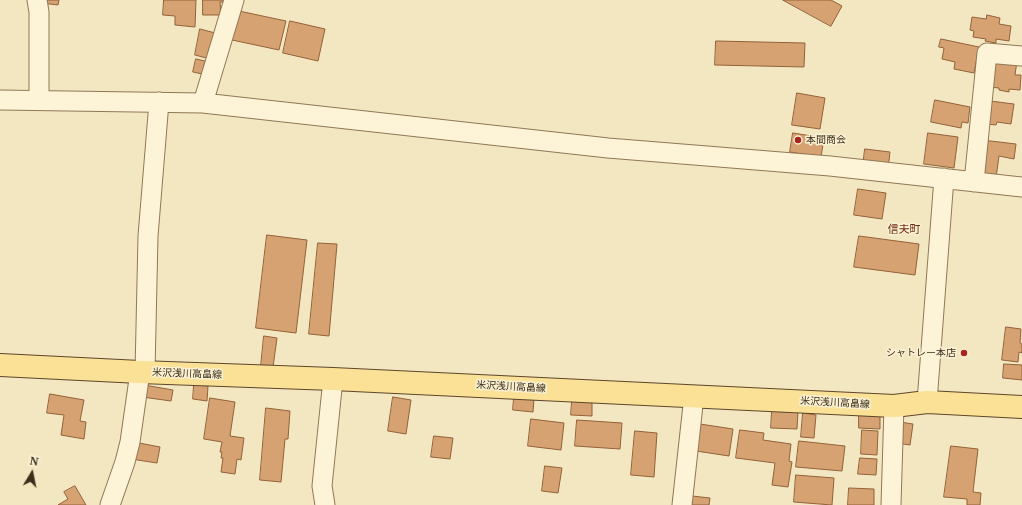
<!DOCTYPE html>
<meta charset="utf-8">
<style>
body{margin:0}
#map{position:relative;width:1022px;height:505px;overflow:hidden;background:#f3e7c1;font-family:"Noto Serif",serif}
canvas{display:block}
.north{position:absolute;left:12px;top:453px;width:40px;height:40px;-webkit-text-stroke:3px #faf1d2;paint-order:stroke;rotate:10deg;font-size:11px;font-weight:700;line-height:16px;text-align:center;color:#3d2e1c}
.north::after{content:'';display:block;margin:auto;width:14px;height:18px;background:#3d2e1c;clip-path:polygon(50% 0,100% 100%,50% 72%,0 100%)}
</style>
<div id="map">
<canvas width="1022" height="505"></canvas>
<div class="north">N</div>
</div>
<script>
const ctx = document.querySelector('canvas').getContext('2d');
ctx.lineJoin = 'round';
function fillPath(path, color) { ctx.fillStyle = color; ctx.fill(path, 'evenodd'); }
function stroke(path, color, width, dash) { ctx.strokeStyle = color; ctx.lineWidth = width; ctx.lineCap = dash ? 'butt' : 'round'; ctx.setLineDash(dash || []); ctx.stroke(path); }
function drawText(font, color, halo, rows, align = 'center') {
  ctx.font = font + ' "Noto Serif","Noto Sans JP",serif'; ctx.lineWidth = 3; ctx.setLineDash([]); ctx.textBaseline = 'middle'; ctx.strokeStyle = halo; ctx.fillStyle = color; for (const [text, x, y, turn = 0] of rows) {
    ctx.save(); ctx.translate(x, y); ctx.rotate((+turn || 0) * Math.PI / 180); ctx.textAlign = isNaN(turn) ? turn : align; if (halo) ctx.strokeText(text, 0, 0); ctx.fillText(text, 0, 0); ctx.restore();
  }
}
const building = new Path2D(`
 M 41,0 L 59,0 L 58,5 L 41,3 Z
 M 164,0 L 196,0 L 195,27 L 175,25 L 175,16 L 163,15 Z
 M 203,0 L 227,0 L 227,2 L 220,2 L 221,15 L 203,15 Z
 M 783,0 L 831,0 L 842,6 L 831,26 Z
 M 239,11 L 286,21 L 279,50 L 232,40 Z
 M 987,15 L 1000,18 L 999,24 L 1011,26 L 1009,41 L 996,39 L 996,43 L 985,41 L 986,39 L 973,37 L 974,31 L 970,30 L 972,17 L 986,19 Z
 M 290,21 L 325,29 L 318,61 L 283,53 Z
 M 200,29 L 219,34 L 210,59 L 195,55 Z
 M 941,39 L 979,47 L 974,73 L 954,69 L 955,62 L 942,59 L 944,48 L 939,47 Z
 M 716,41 L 805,43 L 804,67 L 715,65 Z
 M 196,59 L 205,61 L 202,74 L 193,72 Z
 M 993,60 L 1017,61 L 1015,75 L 1021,75 L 1020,90 L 1009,89 L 1009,92 L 999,90 L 999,88 L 989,87 Z
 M 797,93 L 825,98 L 820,129 L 792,125 Z
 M 935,100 L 970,107 L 968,123 L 962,122 L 961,128 L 931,122 Z
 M 990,101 L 1014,104 L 1011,124 L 997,122 L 996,125 L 987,124 Z
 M 793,133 L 824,138 L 821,157 L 790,152 Z
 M 928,133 L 958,137 L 954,168 L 924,164 Z
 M 982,140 L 1016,144 L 1014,159 L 999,156 L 996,178 L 977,176 Z
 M 865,149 L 890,152 L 888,169 L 863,166 Z
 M 858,189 L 886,193 L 882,219 L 854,215 Z
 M 267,235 L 307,240 L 296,333 L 256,328 Z
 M 859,236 L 919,244 L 915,275 L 854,267 Z
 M 318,243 L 337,244 L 329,336 L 309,334 Z
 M 1006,327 L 1021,329 L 1020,343 L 1022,344 L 1022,353 L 1019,352 L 1018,362 L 1002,360 Z
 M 264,336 L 277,338 L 273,367 L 261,366 Z
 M 1004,364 L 1022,365 L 1022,380 L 1003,378 Z
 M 144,385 L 173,390 L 171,401 L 142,397 Z
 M 194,385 L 208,386 L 207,401 L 193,399 Z
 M 50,394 L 84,400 L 80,421 L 86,422 L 84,439 L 61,435 L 64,415 L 47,413 Z
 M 393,397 L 411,400 L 406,434 L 388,431 Z
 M 210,398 L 235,402 L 230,436 L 244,438 L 241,460 L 237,459 L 235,474 L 221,472 L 223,458 L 221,458 L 222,452 L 220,452 L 222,442 L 204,439 Z
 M 514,398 L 534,399 L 533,412 L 513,410 Z
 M 572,401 L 592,402 L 592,416 L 571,415 Z
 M 266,408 L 290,411 L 288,439 L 285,439 L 281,482 L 260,480 Z
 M 772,411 L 798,412 L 797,429 L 771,428 Z
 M 803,413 L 816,415 L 814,438 L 801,437 Z
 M 859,415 L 880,416 L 880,429 L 859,428 Z
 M 531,419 L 564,423 L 561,450 L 528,446 Z
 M 577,420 L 622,423 L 620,449 L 575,446 Z
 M 900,422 L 913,424 L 910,445 L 897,443 Z
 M 700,424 L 733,429 L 729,456 L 696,451 Z
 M 740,430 L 764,433 L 763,440 L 791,444 L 789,461 L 792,462 L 788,487 L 772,485 L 775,463 L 736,458 Z
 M 862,430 L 878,431 L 877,455 L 861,454 Z
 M 635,431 L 657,433 L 654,477 L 631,475 Z
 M 434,436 L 453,438 L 450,459 L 431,457 Z
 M 799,441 L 845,446 L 842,471 L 796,467 Z
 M 134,442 L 160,447 L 157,463 L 131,459 Z
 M 951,446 L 978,449 L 973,492 L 981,493 L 980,505 L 967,505 L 967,499 L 944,497 Z
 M 860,458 L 877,459 L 876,475 L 858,474 Z
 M 545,466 L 562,468 L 558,493 L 542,491 Z
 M 796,475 L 834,478 L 832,505 L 794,502 Z
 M 75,486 L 86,505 L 58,505 L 68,499 L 64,492 Z
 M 849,488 L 874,489 L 874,505 L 848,505 Z
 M 692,496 L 710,498 L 709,505 L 691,505 Z`);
const minor = new Path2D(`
 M 37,0 L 39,12 L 39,100
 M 0,100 L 203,103 L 608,148 L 830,166 L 1022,187
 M 203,103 L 234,0
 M 974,182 L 987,53 L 1021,56
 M 145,372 L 148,236 L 159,102
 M 927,402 L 944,178
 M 110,505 L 125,462 L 130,442 L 140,372
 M 325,505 L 322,486 L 333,379
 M 682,505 L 694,396
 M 891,505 L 894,406`);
const major = new Path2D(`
 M 0,365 L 140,372 L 333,379 L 894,406 L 927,402 L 1022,407`);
const markers = [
 [798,140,4,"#a6251e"],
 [964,353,4,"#a6251e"]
];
const poiNames = [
 ["本間商会",806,140],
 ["シャトレー本店",956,353,"right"]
];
const streetNames = [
 ["米沢浅川高畠線",187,374,2],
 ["米沢浅川高畠線",511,387,3],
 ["米沢浅川高畠線",835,403,3]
];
const neighbourhoodNames = [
 ["信夫町",904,230]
];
fillPath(building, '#d6a272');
stroke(building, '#926139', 1);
stroke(minor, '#907856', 21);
stroke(major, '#5d452b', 24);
stroke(minor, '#fdf3d6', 19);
stroke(major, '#fbe195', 22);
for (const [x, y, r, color] of markers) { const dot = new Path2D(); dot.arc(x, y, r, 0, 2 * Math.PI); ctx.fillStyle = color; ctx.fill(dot); stroke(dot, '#faf1d2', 1.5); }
drawText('10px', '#3d2e1c', '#faf1d2', poiNames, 'left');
drawText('10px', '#3d2e1c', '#faf1d2', streetNames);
drawText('11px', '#702e16', '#faf1d2', neighbourhoodNames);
</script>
